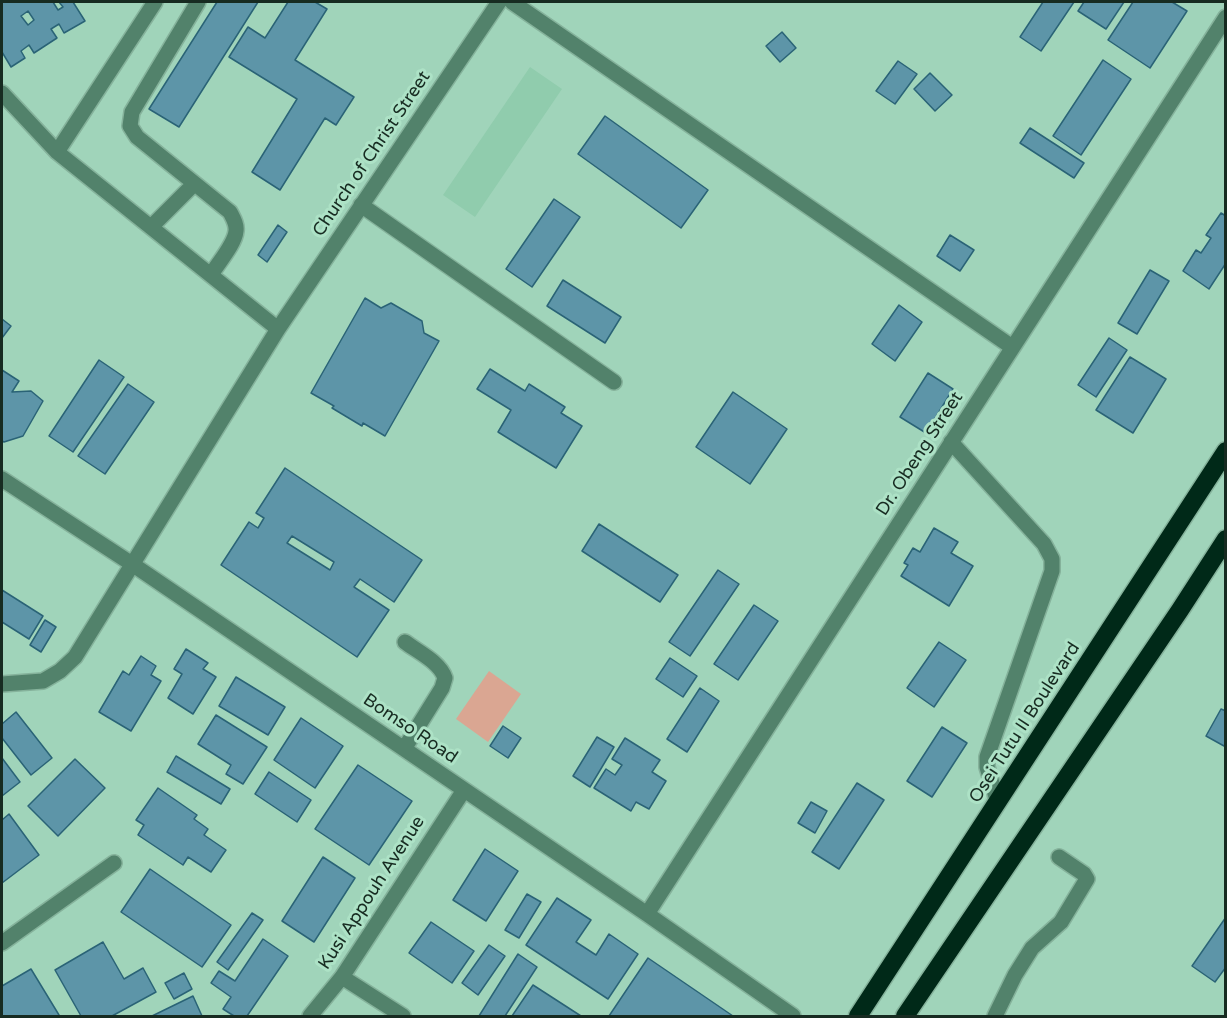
<!DOCTYPE html>
<style>
body{margin:0}
#map{position:relative;width:1227px;height:1018px;overflow:hidden;background:#a0d4ba;font-family:"Varela Round",sans-serif}
canvas{display:block}
.frame{position:absolute;inset:0;border:3px solid #172b21;pointer-events:none}
</style>
<div id="map">
<canvas width="1227" height="1018"></canvas>
<div class="frame"></div>
</div>
<script>
const ctx = document.querySelector('canvas').getContext('2d');
ctx.lineJoin = 'round';
function fillPath(path, color) { ctx.fillStyle = color; ctx.fill(path, 'evenodd'); }
function stroke(path, color, width, dash) { ctx.strokeStyle = color; ctx.lineWidth = width; ctx.lineCap = dash ? 'butt' : 'round'; ctx.setLineDash(dash || []); ctx.stroke(path); }
function drawText(font, color, halo, rows, align = 'center') {
  ctx.font = font + ' "Varela Round",sans-serif'; ctx.lineWidth = 6; ctx.setLineDash([]); ctx.textBaseline = 'middle'; ctx.strokeStyle = halo; ctx.fillStyle = color; for (const [text, x, y, turn = 0] of rows) {
    ctx.save(); ctx.translate(x, y); ctx.rotate((+turn || 0) * Math.PI / 180); ctx.textAlign = isNaN(turn) ? turn : align; if (halo) ctx.strokeText(text, 0, 0); ctx.fillText(text, 0, 0); ctx.restore();
  }
}
const built = new Path2D(`
 M 530,67 L 562,89 L 475,217 L 443,195 Z`);
const green = new Path2D(`
 M 489,671 L 521,694 L 488,742 L 456,719 Z`);
const building = new Path2D(`
 M 2,2 L 53,2 L 58,10 L 63,7 L 59,2 L 73,2 L 85,21 L 64,33 L 59,24 L 51,29 L 57,38 L 34,53 L 29,45 L 21,51 L 25,58 L 11,67 L 2,52 ZM 28,11 L 34,20 L 28,25 L 21,16 Z
 M 217,2 L 258,2 L 179,127 L 149,109 Z
 M 288,2 L 315,2 L 327,9 L 295,60 L 354,97 L 336,125 L 325,118 L 280,190 L 252,172 L 297,99 L 229,57 L 248,27 L 265,38 Z
 M 1043,2 L 1074,2 L 1041,51 L 1020,37 Z
 M 1084,2 L 1124,2 L 1106,29 L 1078,11 Z
 M 1133,2 L 1172,2 L 1187,11 L 1150,68 L 1108,40 Z
 M 782,32 L 796,48 L 780,62 L 766,46 Z
 M 1103,60 L 1131,79 L 1081,155 L 1053,136 Z
 M 898,61 L 917,74 L 895,104 L 876,91 Z
 M 930,73 L 952,95 L 935,111 L 914,89 Z
 M 605,116 L 708,190 L 681,228 L 578,154 Z
 M 1030,128 L 1084,163 L 1074,178 L 1020,143 Z
 M 554,199 L 580,217 L 532,287 L 506,269 Z
 M 1221,213 L 1226,216 L 1226,263 L 1209,289 L 1183,271 L 1196,250 L 1201,253 L 1211,238 L 1206,235 Z
 M 278,225 L 287,232 L 267,262 L 258,255 Z
 M 950,235 L 974,250 L 960,271 L 937,256 Z
 M 1150,270 L 1169,281 L 1137,334 L 1118,323 Z
 M 563,280 L 621,317 L 605,343 L 547,306 Z
 M 365,298 L 381,308 L 391,303 L 422,321 L 424,333 L 439,341 L 385,436 L 363,423 L 362,426 L 332,408 L 334,406 L 311,393 Z
 M 899,305 L 922,322 L 895,361 L 872,344 Z
 M 2,319 L 11,326 L 2,338 Z
 M 1109,338 L 1127,350 L 1096,397 L 1078,385 Z
 M 1130,357 L 1166,379 L 1133,433 L 1096,410 Z
 M 99,360 L 124,377 L 73,452 L 49,436 Z
 M 490,369 L 525,391 L 529,384 L 565,407 L 561,413 L 582,426 L 556,468 L 498,432 L 511,410 L 477,389 Z
 M 2,370 L 19,381 L 12,392 L 31,391 L 43,401 L 23,436 L 4,442 L 2,441 Z
 M 928,373 L 953,389 L 926,433 L 900,417 Z
 M 128,384 L 154,402 L 105,474 L 78,456 Z
 M 733,392 L 787,429 L 750,484 L 696,447 Z
 M 285,468 L 422,560 L 394,602 L 360,579 L 354,587 L 389,610 L 357,657 L 221,565 L 249,522 L 258,528 L 264,518 L 256,513 ZM 292,536 L 334,562 L 330,570 L 287,543 Z
 M 599,524 L 678,575 L 660,602 L 582,551 Z
 M 934,528 L 958,542 L 951,553 L 973,566 L 949,606 L 901,576 L 908,565 L 904,563 L 913,548 L 920,552 Z
 M 718,570 L 739,584 L 690,656 L 669,642 Z
 M 2,590 L 43,616 L 29,639 L 2,622 Z
 M 754,605 L 778,621 L 738,680 L 714,664 Z
 M 45,620 L 56,627 L 41,652 L 30,645 Z
 M 939,642 L 966,660 L 934,707 L 907,688 Z
 M 186,649 L 208,663 L 203,669 L 216,677 L 193,714 L 168,698 L 182,674 L 174,669 Z
 M 141,656 L 156,666 L 151,675 L 161,681 L 131,731 L 99,712 L 123,671 L 129,675 Z
 M 670,658 L 697,676 L 683,697 L 656,679 Z
 M 236,677 L 285,707 L 268,735 L 219,706 Z
 M 700,688 L 719,701 L 687,752 L 667,739 Z
 M 1221,709 L 1226,711 L 1226,743 L 1224,746 L 1206,736 Z
 M 16,712 L 52,758 L 31,775 L 2,738 L 2,724 Z
 M 216,715 L 267,747 L 243,784 L 226,774 L 231,765 L 198,744 Z
 M 301,718 L 343,746 L 315,788 L 274,760 Z
 M 503,726 L 521,738 L 508,758 L 490,746 Z
 M 942,727 L 967,743 L 932,797 L 907,781 Z
 M 597,737 L 614,747 L 590,787 L 573,776 Z
 M 625,738 L 660,760 L 652,772 L 666,781 L 649,809 L 636,802 L 631,811 L 594,788 L 606,769 L 615,775 L 622,765 L 612,759 Z
 M 176,756 L 230,789 L 221,804 L 167,772 Z
 M 2,758 L 20,782 L 2,796 Z
 M 75,759 L 105,788 L 58,836 L 28,806 Z
 M 358,765 L 412,801 L 369,865 L 315,829 Z
 M 269,772 L 311,800 L 297,822 L 255,794 Z
 M 857,783 L 884,800 L 839,869 L 812,852 Z
 M 158,788 L 197,815 L 194,819 L 208,829 L 204,835 L 226,850 L 211,872 L 188,857 L 183,865 L 138,835 L 144,825 L 136,820 Z
 M 811,802 L 827,811 L 815,833 L 798,823 Z
 M 9,814 L 39,855 L 2,883 L 2,820 Z
 M 485,849 L 518,871 L 486,921 L 453,900 Z
 M 323,857 L 355,878 L 314,942 L 282,921 Z
 M 150,869 L 231,925 L 202,967 L 121,912 Z
 M 527,894 L 541,902 L 519,938 L 505,930 Z
 M 557,898 L 591,920 L 576,942 L 596,955 L 609,934 L 638,954 L 608,999 L 526,945 Z
 M 252,913 L 263,920 L 228,970 L 217,962 Z
 M 1226,917 L 1226,967 L 1215,982 L 1192,966 Z
 M 431,922 L 474,951 L 452,983 L 409,953 Z
 M 263,939 L 288,956 L 247,1016 L 234,1016 L 223,1009 L 231,997 L 211,983 L 219,971 L 235,981 Z
 M 103,942 L 124,979 L 143,968 L 156,992 L 112,1016 L 81,1016 L 55,970 Z
 M 489,945 L 505,956 L 478,995 L 462,983 Z
 M 518,954 L 537,967 L 505,1016 L 479,1016 Z
 M 648,958 L 733,1016 L 609,1016 Z
 M 31,969 L 59,1015 L 55,1016 L 2,1016 L 2,986 Z
 M 184,973 L 192,989 L 174,999 L 165,983 Z
 M 533,985 L 581,1016 L 512,1016 Z
 M 193,996 L 202,1016 L 152,1016 Z`);
const minor = new Path2D(`
 M 198,2 L 132,112 L 130,126 L 137,137 L 230,212 C 233,218 237,224 236,231 C 235,244 218,263 211,275
 M 512,2 L 1012,347
 M 2,93 L 57,152 L 278,329
 M 57,152 L 155,2
 M 361,205 L 614,382
 M 151,227 L 194,184
 M 951,442 L 1044,544 L 1052,559 L 1052,571 L 987,757 L 987,767 L 998,803
 M 2,479 L 132,564 L 647,914 L 793,1016
 M 2,684 L 43,681 L 60,671 L 75,657 L 278,329 L 499,2
 M 404,749 L 442,688 L 445,678 C 440,662 418,652 405,642
 M 647,914 L 1226,17
 M 2,943 L 114,863
 M 342,977 L 403,1016
 M 310,1016 L 342,977 L 464,790
 M 995,1016 L 1015,975 L 1032,948 L 1061,922 L 1087,879 L 1084,874 L 1059,857`);
const highway = new Path2D(`
 M 858,1016 L 1226,451
 M 905,1016 L 1180,610 L 1226,539`);
const streetNames = [
 ["Church of Christ Street",372,154,-56],
 ["Dr. Obeng Street",920,454,-57],
 ["Osei Tutu II Boulevard",1025,723,-57],
 ["Bomso Road",410,729,34],
 ["Kusi Appouh Avenue",372,893,-57]
];
fillPath(built, '#90ccad');
fillPath(green, '#daa692');
fillPath(building, '#5d95a8');
stroke(building, '#2a6376', 1.5);
stroke(minor, '#85b29b', 18);
stroke(highway, '#85b29b', 21);
stroke(minor, '#52826b', 15);
stroke(highway, '#002918', 18);
drawText('18px', '#172b21', '#ade2c6', streetNames);
</script>
